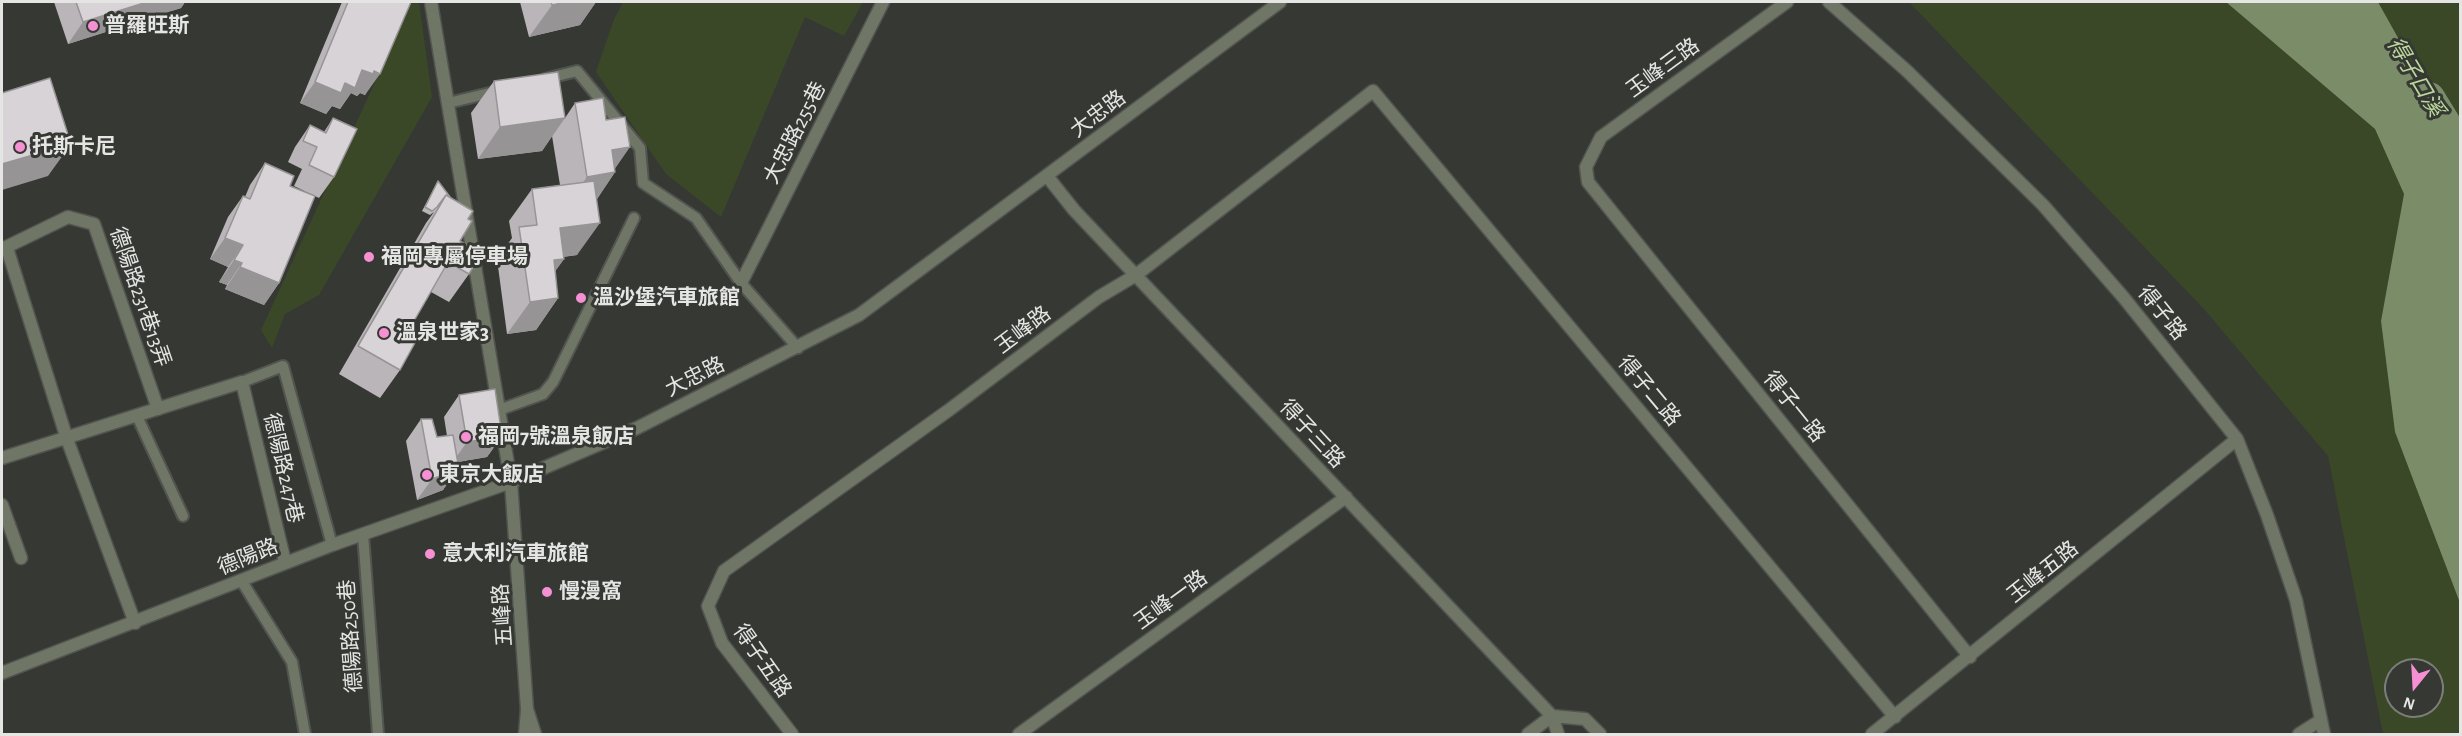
<!DOCTYPE html>
<meta charset="utf-8">
<style>
body{margin:0}
#map{position:relative;width:2462px;height:736px;overflow:hidden;background:#363834;font-family:"Alegreya Sans",sans-serif}
canvas{display:block}
.frame{position:absolute;inset:0;border:3px solid #e5e6e4;pointer-events:none}
.north{position:absolute;left:2384px;top:658px;width:60px;height:60px;box-sizing:border-box;background:#363834;border:2px solid #7c7e7a;border-radius:50%;rotate:198deg;font-size:16px;font-weight:700;line-height:24px;text-align:center;color:#e5e6e4}
.north::after{content:'';display:block;margin:auto;width:21px;height:27px;background:#f591d2;clip-path:polygon(50% 0,100% 100%,50% 72%,0 100%)}
</style>
<div id="map">
<canvas width="2462" height="736"></canvas>
<div class="frame"></div>
<div class="north">N</div>
</div>
<script>
const ctx = document.querySelector('canvas').getContext('2d');
ctx.lineJoin = 'round';
function fillPath(path, color) { ctx.fillStyle = color; ctx.fill(path, 'evenodd'); }
function stroke(path, color, width, dash) { ctx.strokeStyle = color; ctx.lineWidth = width; ctx.lineCap = dash ? 'butt' : 'round'; ctx.setLineDash(dash || []); ctx.stroke(path); }
function drawText(font, color, halo, rows, align = 'center') {
  ctx.font = font + ' "Alegreya Sans","Noto Sans TC",sans-serif'; ctx.lineWidth = 6; ctx.setLineDash([]); ctx.textBaseline = 'middle'; ctx.strokeStyle = halo; ctx.fillStyle = color; for (const [text, x, y, turn = 0] of rows) {
    ctx.save(); ctx.translate(x, y); ctx.rotate((+turn || 0) * Math.PI / 180); ctx.textAlign = isNaN(turn) ? turn : align; if (halo) ctx.strokeText(text, 0, 0); ctx.fillText(text, 0, 0); ctx.restore();
  }
}
const green = new Path2D(`
 M 412,2 L 419,2 L 432,97 L 319,295 L 285,314 L 272,348 L 261,330 Z
 M 623,2 L 863,2 L 844,36 L 805,17 L 721,217 L 666,174 L 596,72 L 613,22 Z
 M 1909,2 L 2226,2 L 2375,129 L 2404,194 L 2381,321 L 2395,432 L 2460,603 L 2460,734 L 2383,734 L 2328,456 L 2204,309 ZM 2396,670 L 2432,670 L 2432,706 L 2396,706 Z
 M 2378,2 L 2456,2 L 2460,6 L 2460,155 Z`);
const water = new Path2D(`
 M 2226,2 L 2378,2 L 2458,145 L 2460,155 L 2460,603 L 2395,432 L 2381,321 L 2404,194 L 2375,129 Z`);
const river = new Path2D(`
 M 2429,98 L 2455,140 L 2460,155`);
const service = new Path2D(`
 M 545,79 L 577,71 L 640,148 L 643,183 L 696,218 L 741,283 L 798,348
 M 448,103 L 498,91
 M 242,382 L 283,366 L 332,545
 M 499,410 L 543,394 L 553,382 L 634,218
 M 137,416 L 183,516
 M 363,534 L 378,734
 M 241,580 L 292,662 L 305,734`);
const minor = new Path2D(`
 M 1787,2 L 1601,137 L 1586,167 L 1588,182 L 1970,657
 M 1829,2 L 1907,71 L 2043,205 L 2124,298 L 2237,439 L 2267,515 L 2296,600 L 2324,734
 M 1047,176 L 1074,210 L 1552,716 L 1558,734
 M 7,248 L 67,439 L 135,623
 M 2,249 L 68,217 L 94,224 L 158,409
 M 741,283 L 883,2
 M 2,458 L 242,382 L 285,562
 M 2,505 L 21,558
 M 1552,716 L 1585,719 L 1600,734
 M 525,734 L 527,710
 M 792,734 L 722,643 L 708,606 L 724,571 L 949,410 L 1099,297 L 1136,275 L 1373,91 L 1895,717
 M 1019,734 L 1346,497
 M 1528,734 L 1552,716
 M 1872,734 L 2237,439
 M 2299,734 L 2321,720`);
const tertiary = new Path2D(`
 M 431,2 L 511,482 L 527,709 L 535,734
 M 2,673 L 332,545 L 511,482 L 637,428 L 859,315 L 1280,2`);
const wall = new Path2D(`
 M 54,2 L 185,2 L 181,8 L 68,44 Z
 M 342,2 L 411,2 L 365,95 L 360,93 L 357,96 L 351,93 L 340,109 L 332,106 L 326,114 L 300,103 Z
 M 520,2 L 596,2 L 580,25 L 529,37 Z
 M 494,81 L 565,118 L 575,103 L 615,169 L 615,172 L 597,199 L 577,255 L 563,257 L 564,259 L 555,271 L 558,298 L 536,330 L 507,334 L 497,259 L 512,238 L 509,221 L 532,189 L 560,185 L 552,136 L 542,151 L 478,159 L 471,113 Z
 M 333,118 L 334,177 L 319,198 L 294,186 L 302,169 L 288,162 L 295,147 L 310,125 L 324,132 Z
 M 265,163 L 279,283 L 264,305 L 225,289 L 227,285 L 219,282 L 228,267 L 210,259 L 228,217 L 243,196 L 245,197 L 250,185 Z
 M 438,181 L 468,219 L 460,241 L 469,274 L 449,302 L 431,292 L 406,335 L 400,370 L 380,398 L 339,374 L 426,223 L 434,212 L 430,215 L 422,211 Z
 M 459,395 L 502,436 L 487,457 L 458,462 L 443,490 L 417,500 L 406,441 L 421,419 L 437,437 L 447,436 L 444,417 Z`);
const shadedWall = new Path2D(`
 M 147,2 L 185,2 L 181,8 L 68,44 L 83,22 Z
 M 566,2 L 596,2 L 580,25 L 529,37 L 552,5 Z
 M 362,70 L 374,71 L 380,74 L 365,95 L 360,93 L 357,96 L 351,93 L 340,109 L 332,106 L 326,114 L 300,103 L 315,82 L 345,83 Z
 M 565,118 L 542,151 L 478,159 L 500,127 Z
 M 71,144 L 48,176 L 2,190 L 2,164 Z
 M 630,147 L 612,173 L 615,172 L 593,205 L 564,209 L 587,177 L 612,150 Z
 M 600,223 L 577,255 L 537,260 L 560,228 Z
 M 225,238 L 243,245 L 228,267 L 210,259 Z
 M 564,259 L 541,291 L 554,260 Z
 M 234,260 L 242,263 L 227,285 L 219,282 Z
 M 240,267 L 279,283 L 264,305 L 225,289 Z
 M 558,298 L 536,330 L 507,334 L 530,302 Z
 M 502,436 L 487,457 L 452,463 L 467,442 Z
 M 459,469 L 443,490 L 417,500 L 432,479 Z`);
const building = new Path2D(`
 M 76,2 L 147,2 L 83,22 Z
 M 348,2 L 411,2 L 380,74 L 374,71 L 373,74 L 362,70 L 355,88 L 345,83 L 341,93 L 315,82 Z
 M 551,2 L 566,2 L 552,5 Z
 M 558,72 L 565,118 L 500,127 L 494,81 Z
 M 50,78 L 71,144 L 2,164 L 2,93 Z
 M 603,98 L 606,120 L 625,117 L 630,147 L 612,150 L 615,172 L 587,177 L 575,103 Z
 M 333,118 L 357,129 L 334,177 L 309,165 L 317,147 L 303,141 L 310,125 L 326,133 Z
 M 265,163 L 294,176 L 290,186 L 315,196 L 279,283 L 240,267 L 242,263 L 234,260 L 243,245 L 225,238 L 243,196 L 250,199 Z
 M 438,181 L 450,197 L 446,195 L 437,207 L 432,211 L 425,207 Z
 M 594,181 L 600,223 L 560,228 L 564,259 L 554,260 L 558,298 L 530,302 L 519,227 L 537,225 L 532,189 Z
 M 446,195 L 473,211 L 468,219 L 472,221 L 460,241 L 481,254 L 469,274 L 448,262 L 406,335 L 416,341 L 400,370 L 358,346 Z
 M 495,389 L 502,436 L 467,442 L 459,395 Z
 M 421,419 L 432,419 L 437,437 L 453,435 L 459,469 L 432,479 Z`);
const markers = [
 [93,26,6,"#f591d2"],
 [20,147,6,"#f591d2"],
 [369,257,6,"#f591d2"],
 [581,298,6,"#f591d2"],
 [384,333,6,"#f591d2"],
 [466,437,6,"#f591d2"],
 [427,475,6,"#f591d2"],
 [430,554,6,"#f591d2"],
 [547,592,6,"#f591d2"]
];
const poiNames = [
 ["普羅旺斯",105,26],
 ["托斯卡尼",32,147],
 ["福岡專屬停車場",381,257],
 ["溫沙堡汽車旅館",593,298],
 ["溫泉世家3",396,333],
 ["福岡7號溫泉飯店",478,437],
 ["東京大飯店",439,475],
 ["意大利汽車旅館",442,554],
 ["慢漫窩",559,592]
];
const streetNames = [
 ["玉峰三路",1663,68,-36],
 ["大忠路",1098,114,-37],
 ["大忠路255巷",795,133,-63],
 ["德陽路231巷13弄",140,297,71],
 ["得子路",2162,313,51],
 ["玉峰路",1023,330,-37],
 ["大忠路",695,377,-26],
 ["得子二路",1649,391,50],
 ["得子一路",1794,407,51],
 ["得子三路",1312,434,47],
 ["德陽路247巷",283,468,77],
 ["德陽路",248,557,-22],
 ["玉峰五路",2043,572,-39],
 ["玉峰一路",1171,600,-36],
 ["五峰路",503,615,-94],
 ["德陽路250巷",351,636,-94],
 ["得子五路",762,661,55]
];
const waterNames = [
 ["得子口溪",2415,77,59]
];
fillPath(green, '#3a4828');
fillPath(water, '#7b8d68');
stroke(river, '#7b8d68', 32);
stroke(service, '#525450', 14);
stroke(minor, '#525450', 15);
stroke(tertiary, '#525450', 15);
stroke(service, '#6f7666', 10);
stroke(minor, '#6f7666', 12);
stroke(tertiary, '#6f7666', 12);
fillPath(wall, '#bab5b8');
fillPath(shadedWall, '#979496');
fillPath(building, '#d8d3d6');
stroke(building, '#979496', 1.5);
for (const [x, y, r, color] of markers) { const dot = new Path2D(); dot.arc(x, y, r, 0, 2 * Math.PI); ctx.fillStyle = color; ctx.fill(dot); stroke(dot, '#363834', 2); }
drawText('bold 21px', '#e5e6e4', '#363834', poiNames, 'left');
drawText('21px', '#e5e6e4', '#363834', streetNames);
drawText('italic 22px', '#bcd99c', '#363834', waterNames);
</script>
